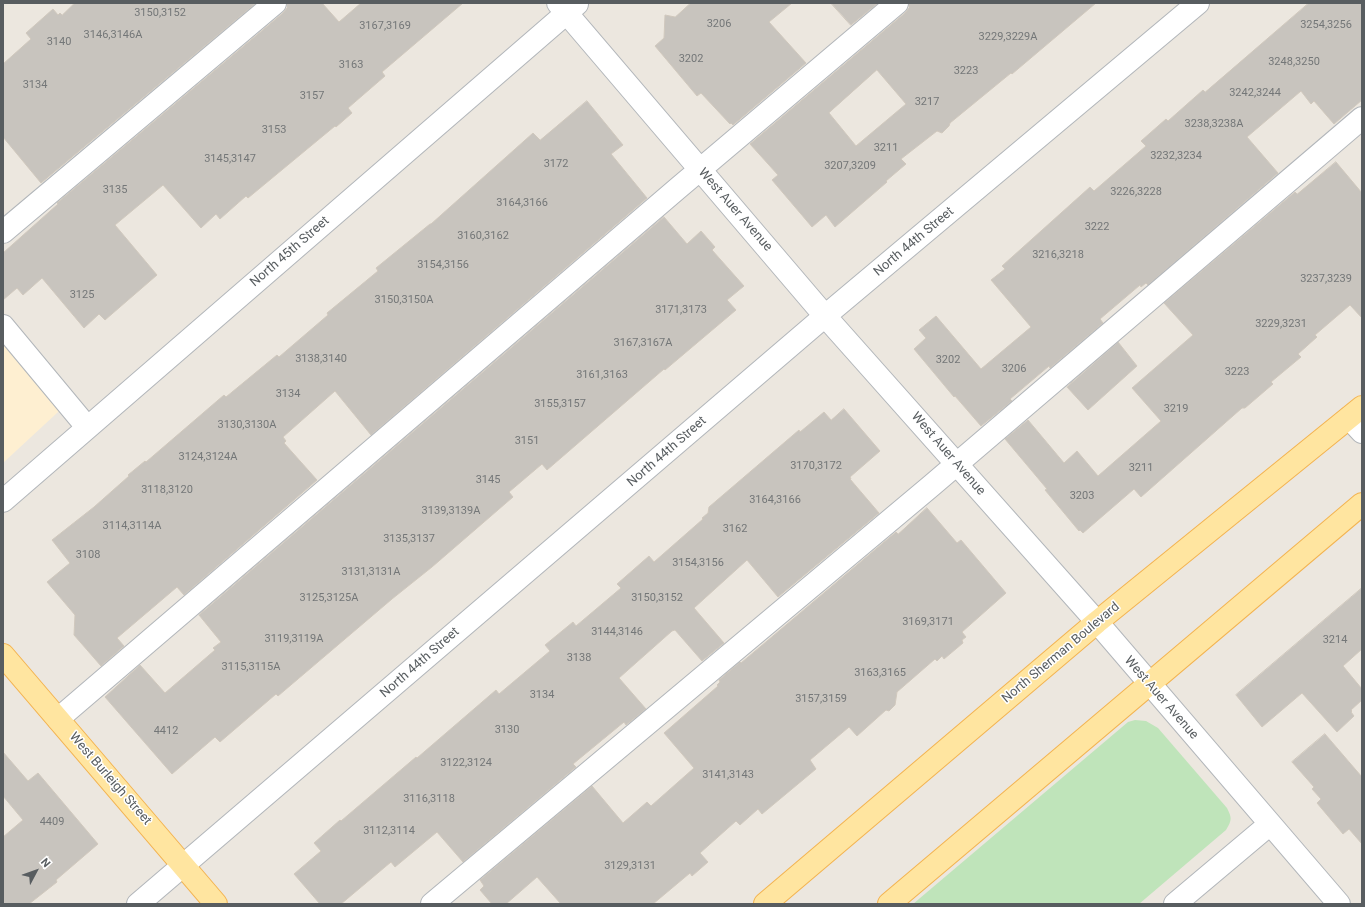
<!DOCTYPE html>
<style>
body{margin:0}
#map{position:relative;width:1365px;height:907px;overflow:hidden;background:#ece7df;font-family:Roboto,sans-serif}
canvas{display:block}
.frame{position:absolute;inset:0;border:4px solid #585d60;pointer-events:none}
.north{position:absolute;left:16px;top:851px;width:40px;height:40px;-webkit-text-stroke:3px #fff;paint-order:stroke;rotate:49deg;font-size:11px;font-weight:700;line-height:16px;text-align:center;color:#585d60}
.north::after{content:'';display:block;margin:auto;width:14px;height:18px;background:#585d60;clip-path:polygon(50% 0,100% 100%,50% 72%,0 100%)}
</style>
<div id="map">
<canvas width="1365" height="907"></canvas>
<div class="frame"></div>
<div class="north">N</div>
</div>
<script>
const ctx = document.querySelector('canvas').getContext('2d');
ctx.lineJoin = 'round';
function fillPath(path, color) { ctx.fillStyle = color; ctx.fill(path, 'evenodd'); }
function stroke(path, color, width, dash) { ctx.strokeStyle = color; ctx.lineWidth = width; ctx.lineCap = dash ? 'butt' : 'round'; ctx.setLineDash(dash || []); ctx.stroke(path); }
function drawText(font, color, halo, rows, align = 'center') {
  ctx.font = font + ' Roboto,sans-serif'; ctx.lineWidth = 3; ctx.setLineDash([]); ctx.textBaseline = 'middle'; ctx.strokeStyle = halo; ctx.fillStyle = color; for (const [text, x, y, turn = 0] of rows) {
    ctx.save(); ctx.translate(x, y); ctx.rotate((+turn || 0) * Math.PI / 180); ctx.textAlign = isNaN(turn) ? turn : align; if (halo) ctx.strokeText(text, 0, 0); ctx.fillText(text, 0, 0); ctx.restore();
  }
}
const commercial = new Path2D(`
 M 3,321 L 71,400 L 3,463 Z`);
const green = new Path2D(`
 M 1135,720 L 1146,721 L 1158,728 L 1227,808 C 1232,818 1232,820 1226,830 L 1139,904 L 913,904 L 1128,722 Z`);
const building = new Path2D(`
 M 75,3 L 256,3 L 41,183 L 3,137 L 3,64 L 31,39 L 26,33 L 53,9 L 58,15 L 60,13 L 62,15 Z
 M 287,3 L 322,3 L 339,22 L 361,3 L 463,3 L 382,72 L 385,76 L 348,108 L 352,113 L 336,127 L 335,126 L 248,198 L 246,196 L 220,219 L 216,214 L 201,228 L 163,185 L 115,225 L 157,275 L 105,320 L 99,314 L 84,328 L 42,278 L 23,295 L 17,288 L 3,300 L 3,253 L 58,204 L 57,203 L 283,13 L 287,8 Z
 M 691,3 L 792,3 L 769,22 L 806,63 L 733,125 L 731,123 L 730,124 L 701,93 L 697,96 L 655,46 L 664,38 L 665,15 L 675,17 Z
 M 831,3 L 878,3 L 851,25 Z
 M 909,3 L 1096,3 L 1012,74 L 1011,73 L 950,123 L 949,126 L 942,133 L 937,131 L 901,159 L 906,164 L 886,181 L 887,182 L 835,227 L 826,215 L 812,227 L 772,180 L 778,175 L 750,144 L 905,13 L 909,8 ZM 877,70 L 906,104 L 856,146 L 829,113 Z
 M 1309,3 L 1362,3 L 1362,100 L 1334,124 L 1314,101 L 1311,104 L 1301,91 L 1247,137 L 1278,173 L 1148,285 L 1146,283 L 1141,287 L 1140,285 L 1100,319 L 1103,323 L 1050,368 L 1049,366 L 1010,399 L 1012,401 L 981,426 L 955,396 L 954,397 L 914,349 L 926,338 L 919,330 L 936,316 L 981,369 L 1031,327 L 991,280 L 1005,269 L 1002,266 L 1090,187 L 1094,191 L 1146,146 L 1141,141 L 1166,119 L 1168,121 L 1203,90 L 1205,92 Z
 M 587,101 L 623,145 L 611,154 L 647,198 L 371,435 L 335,391 L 283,437 L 286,441 L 284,443 L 317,480 L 184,595 L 177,587 L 117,638 L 124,646 L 101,666 L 74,635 L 75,615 L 47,582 L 70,563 L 52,540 L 94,507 L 129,476 L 128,475 L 145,461 L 146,462 L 224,395 L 226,397 L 277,355 L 279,357 L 328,315 L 327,313 L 378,271 L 376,268 L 430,224 L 431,224 L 533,133 L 540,140 Z
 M 1336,162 L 1362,193 L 1362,318 L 1350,305 L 1315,335 L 1317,337 L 1298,354 L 1301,357 L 1271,382 L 1273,384 L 1245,408 L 1242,408 L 1141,497 L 1134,489 L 1083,533 L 1080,530 L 1079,531 L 1045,490 L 1047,489 L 1005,439 L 1028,420 L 1064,463 L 1077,451 L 1098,476 L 1161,421 L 1132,388 L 1193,335 L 1164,303 L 1295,192 L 1297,194 Z
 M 664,217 L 687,244 L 701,231 L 715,247 L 712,250 L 744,286 L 727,300 L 736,310 L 665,370 L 664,369 L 547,470 L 542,464 L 509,492 L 513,497 L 432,567 L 392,599 L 278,696 L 276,694 L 220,742 L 215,737 L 172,774 L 105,697 L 140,665 L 165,693 L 215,650 L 213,648 L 221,642 L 199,615 Z
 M 1118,342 L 1137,366 L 1088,410 L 1067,387 Z
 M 844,409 L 880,451 L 850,477 L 851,479 L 850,479 L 879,513 L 778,597 L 747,560 L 694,608 L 724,643 L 702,661 L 675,630 L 672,631 L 619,678 L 646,709 L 626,725 L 624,722 L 573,764 L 576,767 L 463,862 L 437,832 L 395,867 L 391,862 L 341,904 L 320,904 L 294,874 L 321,851 L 314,843 L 340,820 L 341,821 L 416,757 L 417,758 L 496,690 L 499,694 L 550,651 L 545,645 L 573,622 L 576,626 L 621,588 L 617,584 L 649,556 L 654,562 L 703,519 L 702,518 L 708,513 L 709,507 L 799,430 L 800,432 L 824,412 L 831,420 Z
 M 927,508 L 957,543 L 961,540 L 1006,593 L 962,632 L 966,637 L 962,640 L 963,643 L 944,659 L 942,656 L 937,661 L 935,659 L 897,692 L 895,705 L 889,711 L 886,710 L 857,736 L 849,727 L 810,760 L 816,769 L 762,814 L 758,809 L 740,825 L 736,821 L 700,853 L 708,862 L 692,876 L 690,873 L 653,904 L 561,904 L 537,877 L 506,904 L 492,904 L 480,890 L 484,886 L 480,880 L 592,786 L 623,823 L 647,802 L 651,806 L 694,768 L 664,733 L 718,686 L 717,685 L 720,682 L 719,680 L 740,662 L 741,663 L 896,532 L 898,534 Z
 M 1362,588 L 1362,649 L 1343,666 L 1362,689 L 1362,700 L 1351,710 L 1352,711 L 1351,712 L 1354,716 L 1337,732 L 1302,693 L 1262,727 L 1236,695 Z
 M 1325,734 L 1362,777 L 1362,844 L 1349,829 L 1343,834 L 1317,803 L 1321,799 L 1312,789 L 1314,787 L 1292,762 Z
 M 3,752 L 28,781 L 38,773 L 98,844 L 56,880 L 57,882 L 29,904 L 3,904 L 3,837 L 23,820 L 3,796 Z`);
const minor = new Path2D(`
 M 558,3 L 825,316 L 1097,622 L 1339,904
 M 3,232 L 275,3
 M 3,326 L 87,427
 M 1349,418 L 1362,432
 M 3,501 L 577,4
 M 58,719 L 677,189 L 897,3
 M 138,904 L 825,316 L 1198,3
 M 432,904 L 931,486 L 1362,118
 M 1175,904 L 1270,824`);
const major = new Path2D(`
 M 3,655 L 216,904
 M 765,904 L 1097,622 L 1362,407
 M 889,904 L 1362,504`);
const numberNames = [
 ["3150,3152",160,13],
 ["3206",719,24],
 ["3254,3256",1326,25],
 ["3167,3169",385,26],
 ["3146,3146A",113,35],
 ["3229,3229A",1008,37],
 ["3140",59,42],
 ["3202",691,59],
 ["3248,3250",1294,62],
 ["3163",351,65],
 ["3223",966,71],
 ["3134",35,85],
 ["3242,3244",1255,93],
 ["3157",312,96],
 ["3217",927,102],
 ["3238,3238A",1214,124],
 ["3153",274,130],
 ["3211",886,148],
 ["3232,3234",1176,156],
 ["3145,3147",230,159],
 ["3172",556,164],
 ["3207,3209",850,166],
 ["3135",115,190],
 ["3226,3228",1136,192],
 ["3164,3166",522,203],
 ["3222",1097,227],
 ["3160,3162",483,236],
 ["3216,3218",1058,255],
 ["3154,3156",443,265],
 ["3237,3239",1326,279],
 ["3125",82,295],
 ["3150,3150A",404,300],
 ["3171,3173",681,310],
 ["3229,3231",1281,324],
 ["3167,3167A",643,343],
 ["3138,3140",321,359],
 ["3202",948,360],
 ["3206",1014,369],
 ["3223",1237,372],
 ["3161,3163",602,375],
 ["3134",288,394],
 ["3155,3157",560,404],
 ["3219",1176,409],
 ["3130,3130A",247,425],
 ["3151",527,441],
 ["3124,3124A",208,457],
 ["3170,3172",816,466],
 ["3211",1141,468],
 ["3145",488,480],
 ["3118,3120",167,490],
 ["3203",1082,496],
 ["3164,3166",775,500],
 ["3139,3139A",451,511],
 ["3114,3114A",132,526],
 ["3162",735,529],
 ["3135,3137",409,539],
 ["3108",88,555],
 ["3154,3156",698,563],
 ["3131,3131A",371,572],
 ["3125,3125A",329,598],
 ["3150,3152",657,598],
 ["3169,3171",928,622],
 ["3144,3146",617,632],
 ["3119,3119A",294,639],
 ["3214",1335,640],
 ["3138",579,658],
 ["3115,3115A",251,667],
 ["3163,3165",880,673],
 ["3134",542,695],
 ["3157,3159",821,699],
 ["3130",507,730],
 ["4412",166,731],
 ["3122,3124",466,763],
 ["3141,3143",728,775],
 ["3116,3118",429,799],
 ["4409",52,822],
 ["3112,3114",389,831],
 ["3129,3131",630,866]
];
const streetNames = [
 ["West Auer Avenue",735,210,49],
 ["North 44th Street",914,242,-40],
 ["North 45th Street",290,252,-41],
 ["North 44th Street",667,452,-41],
 ["West Auer Avenue",948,454,49],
 ["North Sherman Boulevard",1061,653,-40],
 ["North 44th Street",420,663,-41],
 ["West Auer Avenue",1161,698,49],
 ["West Burleigh Street",110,779,49]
];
fillPath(commercial, '#feefd1');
fillPath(green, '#bfe4ba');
fillPath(building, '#c8c4be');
stroke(building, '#d0c8bd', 1);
stroke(minor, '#b2b6ba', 24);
stroke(major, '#f3b350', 24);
stroke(minor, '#fff', 22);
stroke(major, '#ffe5a0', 22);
drawText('11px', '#747778', null, numberNames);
drawText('13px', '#585d60', '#fff', streetNames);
</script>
